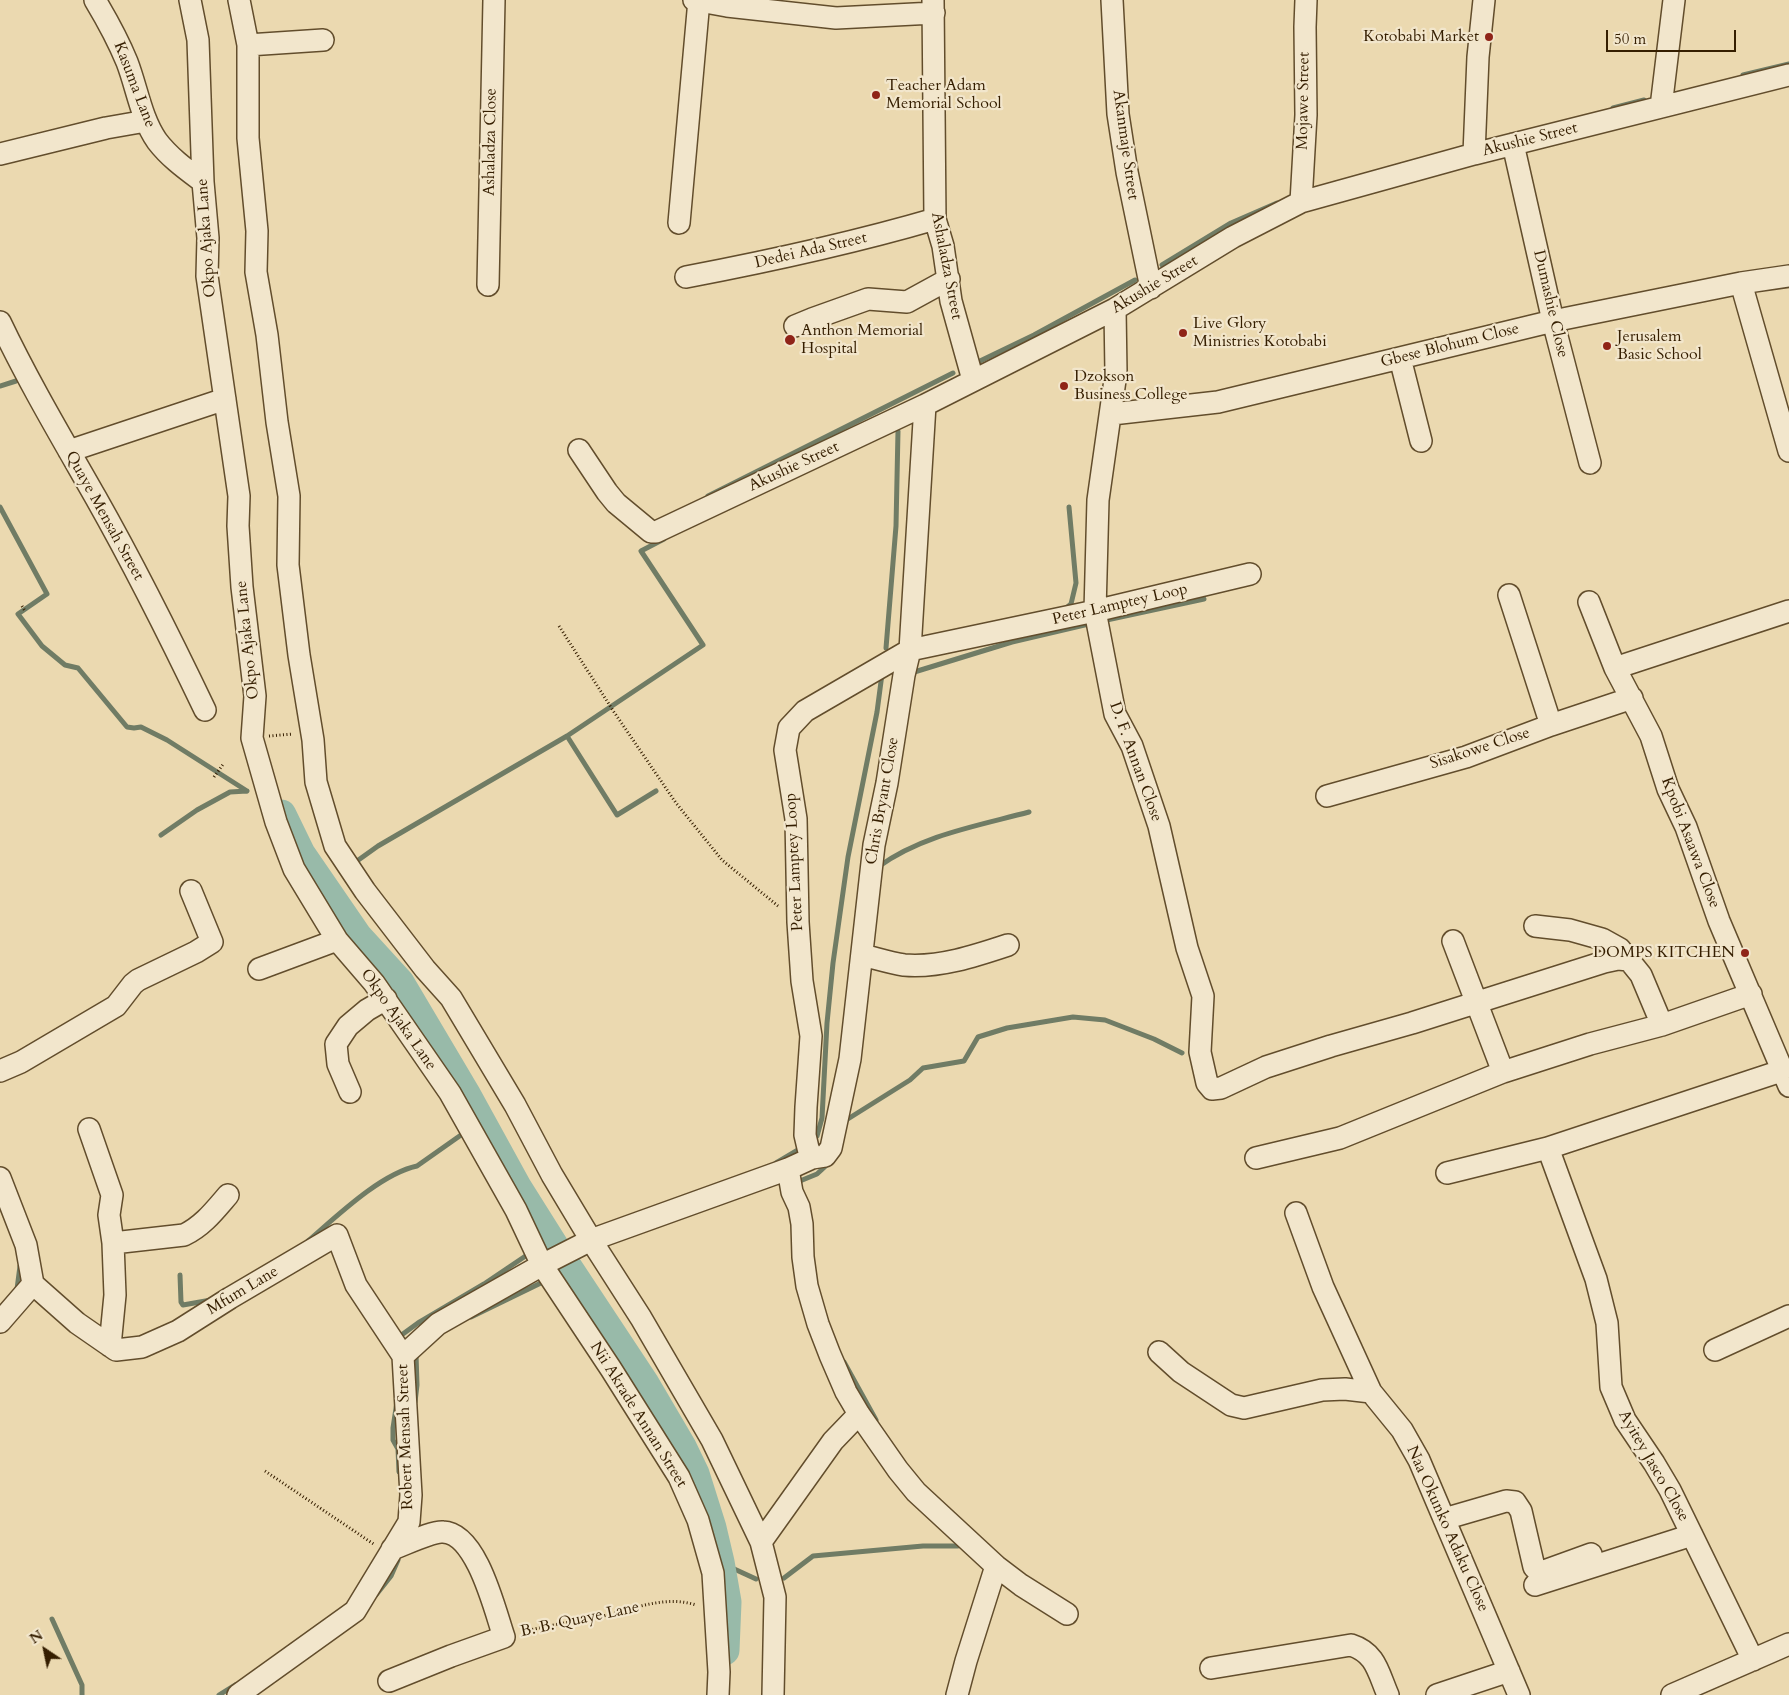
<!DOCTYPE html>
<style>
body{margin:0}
#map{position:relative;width:1789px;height:1695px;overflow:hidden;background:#ebd9b0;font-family:Cardo,serif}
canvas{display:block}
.north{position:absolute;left:20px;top:1625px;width:50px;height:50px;-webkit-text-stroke:4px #f2e6cc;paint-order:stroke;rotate:326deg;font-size:14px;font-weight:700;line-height:20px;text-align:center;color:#351e00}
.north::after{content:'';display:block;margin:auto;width:18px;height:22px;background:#351e00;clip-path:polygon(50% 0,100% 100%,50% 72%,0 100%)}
.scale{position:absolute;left:1606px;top:30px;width:130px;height:22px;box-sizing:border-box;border:2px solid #351e00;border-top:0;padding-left:6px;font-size:15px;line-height:18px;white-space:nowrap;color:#351e00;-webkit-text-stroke:4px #f2e6cc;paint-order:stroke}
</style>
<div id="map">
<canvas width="1789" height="1695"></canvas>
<div class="north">N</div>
<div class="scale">50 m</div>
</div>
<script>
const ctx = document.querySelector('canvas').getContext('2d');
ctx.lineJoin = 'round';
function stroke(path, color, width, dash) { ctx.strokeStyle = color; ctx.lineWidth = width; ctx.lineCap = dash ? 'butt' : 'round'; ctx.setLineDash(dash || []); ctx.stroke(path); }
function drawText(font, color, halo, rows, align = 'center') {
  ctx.font = font + ' Cardo,serif'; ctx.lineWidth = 4.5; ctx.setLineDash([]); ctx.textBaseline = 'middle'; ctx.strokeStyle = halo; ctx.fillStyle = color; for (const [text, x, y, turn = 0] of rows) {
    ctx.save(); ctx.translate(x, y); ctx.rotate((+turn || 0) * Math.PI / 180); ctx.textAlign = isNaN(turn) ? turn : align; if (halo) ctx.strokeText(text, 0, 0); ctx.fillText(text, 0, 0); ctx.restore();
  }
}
const stream = new Path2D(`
 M 1743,75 L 1789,64
 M 1613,108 L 1644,100
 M 1162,265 L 1231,223 L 1277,203
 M 980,361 L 1034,335 L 1135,280
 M 0,386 L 16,381
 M 708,496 L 953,373
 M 0,507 L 47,594 L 18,614 L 42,646 L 65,665 L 78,668 L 127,727 L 134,728 L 141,727 L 167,740 L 247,791
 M 1064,610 L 1071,604 L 1076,583 L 1069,507
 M 1102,621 L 1204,599
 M 886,648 L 896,526 L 898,431
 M 911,673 L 1012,642 L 1093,623
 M 567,736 L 703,645 L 641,551 L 664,539
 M 161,835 L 197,810 L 230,792 L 247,791
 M 357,861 L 378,846 L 567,736 L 617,815 L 656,791
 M 878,867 C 922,835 977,826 1029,812
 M 843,1122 L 910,1080 L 923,1068 L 964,1061 L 978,1037 L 1007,1028 L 1073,1017 L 1105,1020 L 1154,1039 L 1182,1053
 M 812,1140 L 817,1136 L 822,1118 L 827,1023 L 833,963 L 848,857 L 877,712 L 882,674
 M 776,1163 L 803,1147
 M 795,1183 L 817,1174 L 830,1162
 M 534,1229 L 534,1216
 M 308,1241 C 336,1217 380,1174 417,1166 L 461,1135
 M 180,1275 L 181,1302 L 183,1305 L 211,1300
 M 17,1289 L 20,1266
 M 471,1317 L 547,1280
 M 396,1339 L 418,1323 L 484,1284 L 530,1253
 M 844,1362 L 876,1420
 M 397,1402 L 393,1428 L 393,1440 L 398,1449 L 399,1472
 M 415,1402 L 417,1385 L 416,1354
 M 719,1562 L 756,1579
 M 784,1578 L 813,1556 L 923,1546 L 958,1546
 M 376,1595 L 391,1576 L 398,1560
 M 52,1619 L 82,1685 L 82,1695
 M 219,1695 L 235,1685`);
const river = new Path2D(`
 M 281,815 L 300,854 L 357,937 L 399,983 L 466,1096 L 516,1187 L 560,1257 L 644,1384 L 681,1447 L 694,1474 L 711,1528 L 719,1562 L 726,1602 L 724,1650`);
const path = new Path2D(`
 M 22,606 L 25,611
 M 559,626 L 614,712 L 676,803 L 722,860 L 778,906
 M 269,736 L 293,734
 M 214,777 L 224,763
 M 265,1471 L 375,1545
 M 522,1632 C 546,1626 569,1622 594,1618 C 627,1612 662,1594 696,1605`);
const minor = new Path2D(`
 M 95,0 C 107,20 118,40 127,62 C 137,88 141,118 157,141 C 170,158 187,170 203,182
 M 190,0 L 198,40 L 203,182 L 208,238 L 207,276 L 239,496 L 238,526 L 242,587 L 255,696 L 252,738 L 276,822 L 294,869 L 337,940 L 374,983 L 450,1093 L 516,1210 L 542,1265 L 611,1369 L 679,1477 L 698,1520 L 713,1573 L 719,1672 L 718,1695
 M 239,0 L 248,45 L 248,138 L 257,231 L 256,272 L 267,335 L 277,422 L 289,496 L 288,565 L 299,655 L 313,740 L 316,782 L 335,846 L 365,891 L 425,969 L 451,998 L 515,1105 L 552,1175 L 591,1240 L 641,1318 L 712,1440 L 761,1542 L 775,1597 L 773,1695
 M 694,0 L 727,6 L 836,18 L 934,13
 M 933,0 L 935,219 L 943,246 L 951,301 L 973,380
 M 1112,0 L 1118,114 L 1127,172 L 1151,288
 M 248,45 L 323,40
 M 1661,107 L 1674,0
 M 1513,144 L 1553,321 L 1590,463
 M 0,154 L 106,128 L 146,121
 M 1474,154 L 1478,57 L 1484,0
 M 1301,202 L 1306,115 L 1305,27 L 1306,0
 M 679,223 L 699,0
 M 686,277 C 770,261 853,243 935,219
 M 1741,283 L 1789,451
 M 488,285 L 494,0
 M 1115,309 L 1116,373 L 1098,500 L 1095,611 L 1115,714 L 1132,746 L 1159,826 L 1187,948 L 1203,996 L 1200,1052 L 1207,1083 L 1212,1089 L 1221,1088 L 1266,1067 L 1331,1046 L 1412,1023 L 1604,962 L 1618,959 L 1629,960
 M 0,322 C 29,383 63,440 96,498 C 135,567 171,639 205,710
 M 795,326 L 812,319 L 868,299 L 907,302 L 949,279
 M 1400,358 L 1421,441
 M 1112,414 L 1218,402 L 1553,321 L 1741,283 L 1789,276
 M 579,450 L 607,492 L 616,503 L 651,532 L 656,532 L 925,405 L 1115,309 L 1233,237 L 1301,202 L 1474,154 L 1789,75
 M 69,451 L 225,399
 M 1509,595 L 1551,725
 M 1589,602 L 1615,668 L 1651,736 L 1668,789 L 1686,827 L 1719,921 L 1789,1086
 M 1615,668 L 1789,611
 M 1327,796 L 1466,757 L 1551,725 L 1632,698
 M 1535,926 L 1570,930 L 1602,939 L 1620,949 L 1641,975 L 1662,1025
 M 1453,941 L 1503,1072
 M 862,955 C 875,958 890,963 904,965 C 939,968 975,956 1008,945
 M 259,969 L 337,940
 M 0,1071 L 21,1062 L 116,1006 L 133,984 L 138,980 L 196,952 L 212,942 L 191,891
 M 350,1092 L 338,1064 L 336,1044 L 348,1026 L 367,1010 L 386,999
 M 89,1129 L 112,1195 L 109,1215 L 113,1243 L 115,1295 L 110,1346
 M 1548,1148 L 1596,1279 L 1607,1323 L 1611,1387 L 1625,1420 L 1654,1463 L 1670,1490 L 1753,1660
 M 812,1158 L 808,1148 L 805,1135 L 806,1107 L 811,1036 L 802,981 L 798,922 L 796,819 L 785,750 L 789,728 L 805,711 L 910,650 L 1095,611 L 1250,574
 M 1256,1158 L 1340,1138 L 1503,1072 L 1590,1044 L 1662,1025 L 1751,994
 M 788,1169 L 792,1192 L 799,1207 L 802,1224 L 803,1257 L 807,1286 L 818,1324 L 830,1355 L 846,1392 L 859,1414 L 898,1470 L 916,1492 L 996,1566 L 1021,1585 L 1067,1614
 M 1447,1173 L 1548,1148 L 1781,1071
 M 0,1178 L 26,1245 L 33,1284 L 77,1323 L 116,1350 L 142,1347 L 178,1331 L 230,1298 L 337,1235 L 356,1285 L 403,1356
 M 1296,1213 L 1323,1287 L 1371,1392 L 1402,1430 L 1419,1460 L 1519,1695
 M 113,1243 L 184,1235 C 203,1226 215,1210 228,1195
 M 0,1322 L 33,1284
 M 1715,1350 L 1789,1316
 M 1159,1352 L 1181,1372 L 1231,1405 L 1244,1408 L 1322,1390 L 1345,1389 L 1371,1392
 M 1444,1519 L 1506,1501 L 1515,1502 L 1521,1511 L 1534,1567 L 1538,1571 L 1544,1571 L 1591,1554
 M 761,1542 L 833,1441 L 859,1414
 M 1535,1585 L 1692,1535
 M 1211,1668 L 1351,1645 C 1376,1653 1378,1672 1388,1695
 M 389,1681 L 451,1656 L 504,1637 C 495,1611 477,1533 443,1532 C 432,1531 404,1545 392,1549
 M 238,1695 L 355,1611 L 409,1522 L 411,1495 L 403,1356 L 438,1324 L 542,1265 L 591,1240 L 788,1169 L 812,1158 L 825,1156 L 831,1148 L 850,1059 L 874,845 L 887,783 L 904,675 L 910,650 L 925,405
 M 957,1695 L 966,1661 L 996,1566
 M 1437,1695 L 1509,1671
 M 1672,1695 L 1789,1644`);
const markers = [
 [1489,37,5,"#8f2418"],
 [876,95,5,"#8f2418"],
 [1183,333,5,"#8f2418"],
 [790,340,6,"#8f2418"],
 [1607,346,5,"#8f2418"],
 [1064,386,5,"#8f2418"],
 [1745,953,5,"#8f2418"]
];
const poiNames = [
 ["Kotobabi Market",1479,37,"right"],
 ["Teacher Adam",886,86],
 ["Memorial School",886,104],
 ["Live Glory",1193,324],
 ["Ministries Kotobabi",1193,342],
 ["Anthon Memorial",801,331],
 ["Hospital",801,349],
 ["Jerusalem",1617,337],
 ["Basic School",1617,355],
 ["Dzokson",1074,377],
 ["Business College",1074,395],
 ["DOMPS KITCHEN",1735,953,"right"]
];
const streetNames = [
 ["Kasuma Lane",134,85,69],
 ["Mojawe Street",1304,101,-89],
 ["Akushie Street",1530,140,-14],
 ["Ashaladza Close",491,142,-89],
 ["Akanmaje Street",1125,145,82],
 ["Okpo Ajaka Lane",207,238,-94],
 ["Dedei Ada Street",811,251,-13],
 ["Ashaladza Street",946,266,79],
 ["Akushie Street",1155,285,-31],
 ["Dumashie Close",1550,304,77],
 ["Gbese Blohum Close",1450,346,-14],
 ["Akushie Street",794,467,-25],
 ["Quaye Mensah Street",104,516,61],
 ["Peter Lamptey Loop",1120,605,-13],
 ["Okpo Ajaka Lane",248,640,-96],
 ["Sisakowe Close",1480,749,-18],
 ["D. F. Annan Close",1135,762,70],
 ["Chris Bryant Close",883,801,-80],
 ["Kpobi Asaawa Close",1690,843,69],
 ["Peter Lamptey Loop",795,862,-93],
 ["Okpo Ajaka Lane",398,1020,55],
 ["Mfum Lane",243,1291,-31],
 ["Nii Akrade Annan Street",638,1415,58],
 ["Robert Mensah Street",406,1437,-92],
 ["Ayitey Jasco Close",1653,1466,60],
 ["Naa Okunko Adaku Close",1447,1529,66],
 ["B. B. Quaye Lane",580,1620,-12]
];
stroke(stream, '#707c65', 5);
stroke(river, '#98baa9', 31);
stroke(minor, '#624d2c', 24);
stroke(path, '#351e00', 3, [1, 2.5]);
stroke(minor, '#f2e6cc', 21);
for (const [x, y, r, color] of markers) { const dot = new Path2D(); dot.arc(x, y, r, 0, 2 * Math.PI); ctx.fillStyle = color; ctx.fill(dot); stroke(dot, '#f2e6cc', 2); }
drawText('16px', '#351e00', '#f2e6cc', poiNames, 'left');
drawText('16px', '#351e00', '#f2e6cc', streetNames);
</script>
